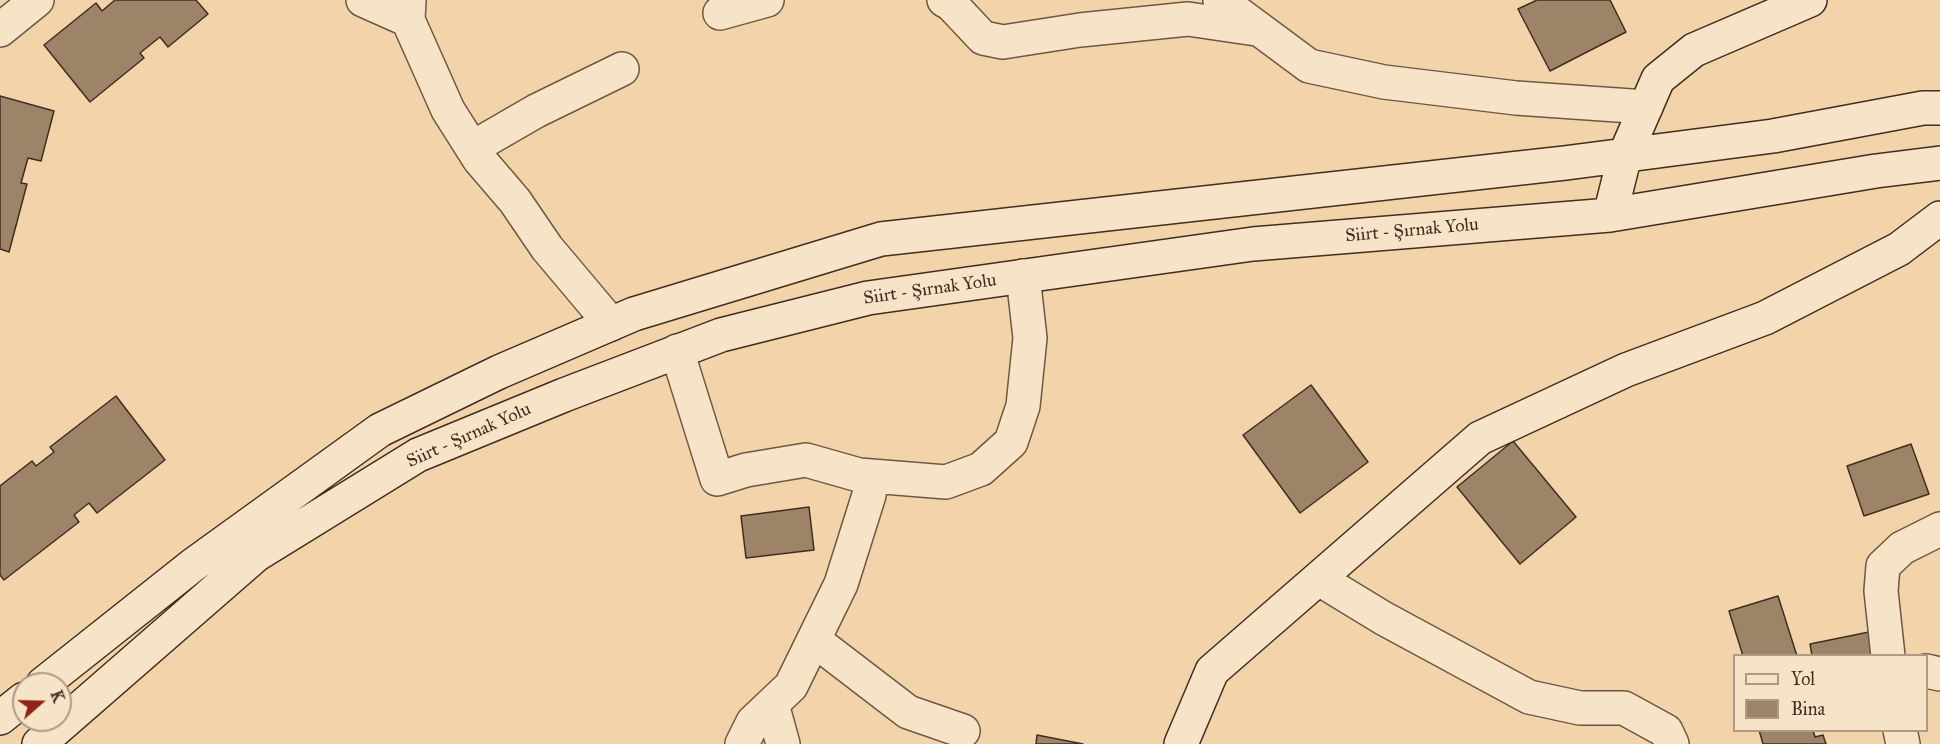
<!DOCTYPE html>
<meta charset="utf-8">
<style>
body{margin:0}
#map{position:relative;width:1940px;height:744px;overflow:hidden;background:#f3d4aa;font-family:"IM FELL Great Primer",serif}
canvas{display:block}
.legend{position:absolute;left:1733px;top:654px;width:195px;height:78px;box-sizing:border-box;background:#f7e3c8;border:2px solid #ae9b85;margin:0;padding:8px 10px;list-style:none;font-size:18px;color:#402e21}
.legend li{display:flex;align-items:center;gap:12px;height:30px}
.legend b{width:30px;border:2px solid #ae9b85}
.north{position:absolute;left:12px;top:672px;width:60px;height:60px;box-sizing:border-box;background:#f7e3c8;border:2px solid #ae9b85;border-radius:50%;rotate:70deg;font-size:16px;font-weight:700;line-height:24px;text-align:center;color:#402e21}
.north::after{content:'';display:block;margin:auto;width:21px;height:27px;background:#8f2418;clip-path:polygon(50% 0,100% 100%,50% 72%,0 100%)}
</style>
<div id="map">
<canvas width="1940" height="744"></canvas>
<ul class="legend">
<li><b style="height:8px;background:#f7e3c8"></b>Yol</li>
<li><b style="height:16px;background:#9d8468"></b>Bina</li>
</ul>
<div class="north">K</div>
</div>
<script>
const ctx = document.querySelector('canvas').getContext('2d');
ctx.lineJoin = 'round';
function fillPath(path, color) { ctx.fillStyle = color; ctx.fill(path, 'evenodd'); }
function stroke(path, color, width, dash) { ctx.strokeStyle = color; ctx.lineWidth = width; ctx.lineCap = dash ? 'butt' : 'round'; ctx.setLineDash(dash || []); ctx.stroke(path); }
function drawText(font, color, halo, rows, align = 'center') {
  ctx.font = font + ' "IM FELL Great Primer",serif'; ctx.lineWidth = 4.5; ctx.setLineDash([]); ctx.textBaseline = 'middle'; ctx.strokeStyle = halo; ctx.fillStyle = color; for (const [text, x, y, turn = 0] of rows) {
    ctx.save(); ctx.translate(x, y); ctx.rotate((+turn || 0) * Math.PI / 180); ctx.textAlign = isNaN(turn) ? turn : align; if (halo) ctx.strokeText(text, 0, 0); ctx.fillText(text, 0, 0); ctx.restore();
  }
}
const building = new Path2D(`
 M 115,0 L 196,0 L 208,14 L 168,47 L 160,37 L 140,53 L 144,58 L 90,102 L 44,45 L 96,3 L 102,11 Z
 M 1537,0 L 1610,0 L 1626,32 L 1550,71 L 1518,9 Z
 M 0,96 L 54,111 L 41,161 L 28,158 L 21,183 L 27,184 L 9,252 L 0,249 Z
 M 1311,385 L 1368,462 L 1300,513 L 1243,435 Z
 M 116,396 L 165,460 L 97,513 L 89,503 L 74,515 L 79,522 L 4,580 L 0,575 L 0,486 L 32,461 L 36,466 L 54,452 L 50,447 Z
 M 1513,441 L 1576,517 L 1520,564 L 1457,487 Z
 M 1911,444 L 1929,494 L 1864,516 L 1847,466 Z
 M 809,507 L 814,550 L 746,558 L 741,516 Z
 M 1778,596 L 1797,656 L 1743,656 L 1729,611 Z
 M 1869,632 L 1874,656 L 1812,656 L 1810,644 Z
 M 1759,730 L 1813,730 L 1815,737 L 1823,735 L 1826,744 L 1763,744 Z
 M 1037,735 L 1083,744 L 1036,744 Z`);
const street = new Path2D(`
 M 363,0 L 408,20
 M 409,0 L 408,20 L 448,110 L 479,159 L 515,201 L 547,248 L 611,324
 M 944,0 L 951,4 L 983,38 L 1003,42 L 1080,30 L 1188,19 L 1256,29
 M 1220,0 L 1309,66 L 1384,82 L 1516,98 L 1646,107
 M 720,13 L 767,0
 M 0,30 L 37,0
 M 472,148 L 536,111 L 622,69
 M 677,351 L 717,479 L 746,470 L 806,460 L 859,475 L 946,482 L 981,469 L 1011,442 L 1023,406 L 1030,338 L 1023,276
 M 1319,579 L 1383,618 L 1529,697 L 1580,708 L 1624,708 L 1666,731 L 1672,744
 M 814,640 L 908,712 L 963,731
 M 1888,656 L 1881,591 L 1883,566 L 1902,548 L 1940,529
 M 1926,671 L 1940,674
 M 772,704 L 783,744
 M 1900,730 L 1903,744
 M 742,744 L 753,722 L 791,686 L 841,584 L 869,495 L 872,476`);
const secondary = new Path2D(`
 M 1610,215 L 1625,155 L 1658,79 L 1694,50 L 1810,0
 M 43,684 L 193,565 L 380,430 L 499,372 L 634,314 L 881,239 L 1565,163 L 1773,136 L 1923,108 L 1940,108
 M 0,718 L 24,699
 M 39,744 L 256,555 L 418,455 L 564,395 L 721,335 L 868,298 L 1253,244 L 1610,215 L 1876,171 L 1940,163
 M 1181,744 L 1212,671 L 1480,438 L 1626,370 L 1765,318 L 1899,249 L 1940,218`);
const streetNames = [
 ["Siirt - Şırnak Yolu",1412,231,-5],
 ["Siirt - Şırnak Yolu",930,290,-8],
 ["Siirt - Şırnak Yolu",469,436,-24]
];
fillPath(building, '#9d8468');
stroke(building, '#402e21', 1.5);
stroke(street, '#6d5843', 36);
stroke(secondary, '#402e21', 36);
stroke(street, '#f7e3c8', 33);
stroke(secondary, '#f7e3c8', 33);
drawText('18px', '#402e21', '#f7e3c8', streetNames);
</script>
